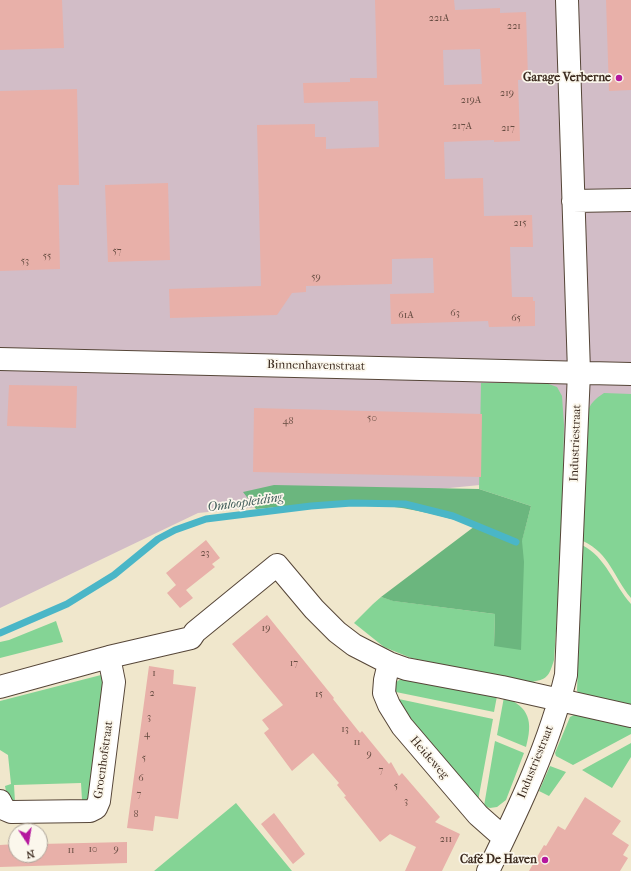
<!DOCTYPE html>
<meta charset="utf-8">
<style>
body{margin:0}
#map{position:relative;width:631px;height:871px;overflow:hidden;background:#f0e7cc;font-family:"IM FELL French Canon",serif}
canvas{display:block}
.north{position:absolute;left:8px;top:823px;width:40px;height:40px;box-sizing:border-box;background:#fbf7ec;border:1px solid #aea59a;border-radius:50%;rotate:168deg;font-size:11px;font-weight:700;line-height:16px;text-align:center;color:#3b2a1e}
.north::after{content:'';display:block;margin:auto;width:14px;height:18px;background:#b5179e;clip-path:polygon(50% 0,100% 100%,50% 72%,0 100%)}
</style>
<div id="map">
<canvas width="631" height="871"></canvas>
<div class="north">N</div>
</div>
<script>
const ctx = document.querySelector('canvas').getContext('2d');
ctx.lineJoin = 'round';
function fillPath(path, color) { ctx.fillStyle = color; ctx.fill(path, 'evenodd'); }
function stroke(path, color, width, dash) { ctx.strokeStyle = color; ctx.lineWidth = width; ctx.lineCap = dash ? 'butt' : 'round'; ctx.setLineDash(dash || []); ctx.stroke(path); }
function drawText(font, color, halo, rows, align = 'center') {
  ctx.font = font + ' "IM FELL French Canon",serif'; ctx.lineWidth = 3.5; ctx.setLineDash([]); ctx.textBaseline = 'middle'; ctx.strokeStyle = halo; ctx.fillStyle = color; for (const [text, x, y, turn = 0] of rows) {
    ctx.save(); ctx.translate(x, y); ctx.rotate((+turn || 0) * Math.PI / 180); ctx.textAlign = isNaN(turn) ? turn : align; if (halo) ctx.strokeText(text, 0, 0); ctx.fillText(text, 0, 0); ctx.restore();
  }
}
const industrial = new Path2D(`
 M 0,0 L 631,0 L 631,556 L 510,482 L 198,513 L 0,608 Z`);
const green = new Path2D(`
 M 481,383 L 546,383 L 557,387 L 562,396 L 564,425 L 561,559 L 554,660 C 548,680 546,679 527,683 L 411,658 L 384,647 L 354,623 L 373,604 L 381,597 L 394,601 L 495,614 L 494,646 L 531,506 L 479,489 Z
 M 604,393 L 631,394 L 631,598 C 613,576 610,554 583,541 L 587,414 C 590,403 595,399 604,393 Z
 M 582,545 C 606,557 614,585 631,604 L 631,706 L 581,695 L 577,691 Z
 M 56,621 L 63,642 L 0,658 L 0,642 L 9,640 Z
 M 101,675 L 105,678 L 88,801 L 82,800 L 81,783 L 14,785 L 15,802 L 8,802 L 5,786 L 11,784 L 8,755 L 0,750 L 0,701 Z
 M 406,677 L 497,696 L 494,712 L 391,691 C 394,682 398,680 406,677 Z
 M 504,697 C 530,707 533,722 526,747 L 497,735 Z
 M 394,698 L 493,719 L 478,801 Z
 M 578,713 L 631,723 L 631,734 L 573,765 L 556,756 L 555,753 L 570,717 Z
 M 495,741 L 524,753 L 506,800 L 497,807 L 490,808 L 484,806 Z
 M 631,743 L 631,757 L 612,788 L 582,770 Z
 M 550,766 L 566,772 L 549,796 L 539,791 Z
 M 236,803 L 292,871 L 154,871 Z`);
const forest = new Path2D(`
 M 274,485 L 479,489 L 531,506 L 522,541 L 524,562 L 521,650 L 494,646 L 495,614 L 393,601 L 381,597 L 475,526 C 438,514 399,505 359,504 C 325,503 290,506 256,509 L 243,492 Z`);
const stream = new Path2D(`
 M 0,633 L 67,604 L 114,575 L 158,539 L 175,530 L 206,519 L 311,506 L 352,503 L 405,504 L 453,516 L 516,542`);
const building = new Path2D(`
 M 0,0 L 62,0 L 64,48 L 0,50 Z
 M 375,0 L 454,0 L 455,10 L 500,8 L 500,13 L 526,12 L 528,79 L 518,80 L 520,141 L 494,142 L 494,140 L 444,142 L 445,179 L 483,178 L 484,216 L 532,215 L 533,247 L 510,247 L 512,297 L 533,297 L 533,301 L 535,301 L 535,326 L 489,327 L 488,321 L 391,324 L 390,294 L 434,293 L 433,258 L 392,259 L 392,284 L 306,286 L 306,292 L 292,293 L 277,315 L 170,318 L 169,289 L 261,286 L 257,125 L 315,124 L 315,137 L 326,137 L 326,149 L 379,147 L 378,101 L 304,103 L 303,83 L 350,82 L 350,78 L 377,78 ZM 480,49 L 482,84 L 444,85 L 443,50 Z
 M 606,0 L 631,0 L 631,90 L 609,91 Z
 M 77,89 L 79,185 L 58,185 L 60,269 L 0,271 L 0,91 Z
 M 168,183 L 170,260 L 108,262 L 105,185 Z
 M 9,385 L 77,386 L 76,428 L 7,426 Z
 M 254,408 L 482,414 L 481,477 L 253,472 Z
 M 206,540 L 220,558 L 212,564 L 215,567 L 186,590 L 193,598 L 180,608 L 167,593 L 176,585 L 166,573 Z
 M 267,615 L 334,698 L 333,699 L 360,733 L 362,731 L 389,764 L 391,762 L 399,776 L 402,773 L 440,817 L 435,822 L 460,834 L 442,871 L 405,871 L 416,847 L 390,834 L 380,842 L 344,797 L 346,796 L 337,785 L 339,783 L 313,753 L 292,771 L 264,733 L 269,729 L 262,720 L 283,705 L 232,644 Z
 M 149,666 L 174,670 L 173,684 L 196,687 L 178,819 L 155,816 L 153,831 L 127,828 Z
 M 585,797 L 621,821 L 612,834 L 629,845 L 623,855 L 628,858 L 620,871 L 529,871 L 544,845 L 546,846 L 558,826 L 565,830 Z
 M 274,813 L 305,854 L 293,864 L 261,824 Z
 M 127,842 L 127,863 L 0,867 L 0,845 L 16,844 L 16,855 L 40,855 L 40,844 Z`);
const minor = new Path2D(`
 M 573,201 L 631,200
 M 0,359 L 631,374
 M 389,663 L 385,680 L 384,693 L 389,705 L 402,726 L 478,815 L 504,838
 M 0,687 L 109,657 L 191,638 L 195,632 L 277,565 L 314,609 L 337,632 L 354,645 L 389,663 L 406,669 L 502,687 L 631,716
 M 0,801 L 4,809 L 11,812 L 90,811 L 96,808 L 99,801 L 114,682 L 109,657
 M 488,871 C 519,808 550,743 566,675 L 579,372 L 567,0`);
const markers = [
 [619,78,4,"#b5179e"],
 [545,860,4,"#b5179e"]
];
const numberNames = [
 ["221A",439,19],
 ["221",514,27],
 ["219",507,94],
 ["219A",471,101],
 ["217A",462,127],
 ["217",508,129],
 ["215",520,224],
 ["57",117,252],
 ["55",47,257],
 ["53",25,262],
 ["59",316,278],
 ["63",455,314],
 ["61A",406,316],
 ["65",516,319],
 ["50",372,419],
 ["48",288,422],
 ["23",205,554],
 ["19",266,629],
 ["17",294,664],
 ["1",154,674],
 ["2",152,694],
 ["15",319,695],
 ["3",149,718],
 ["13",345,730],
 ["4",147,735],
 ["11",357,743],
 ["9",369,755],
 ["5",144,759],
 ["7",381,771],
 ["6",141,779],
 ["5",396,787],
 ["7",139,795],
 ["3",406,802],
 ["8",136,815],
 ["211",446,840],
 ["10",93,850],
 ["9",116,850],
 ["11",71,851]
];
const poiNames = [
 ["Garage Verberne",611,78],
 ["Café De Haven",537,860]
];
const streetNames = [
 ["Binnenhavenstraat",316,366,1],
 ["Industriestraat",576,443,-88],
 ["Heideweg",429,758,49],
 ["Groenhofstraat",104,760,-82],
 ["Industriestraat",536,762,-68]
];
const waterNames = [
 ["Omloopleiding",245,503,-8]
];
fillPath(industrial, '#d2bdc7');
fillPath(green, '#84d495');
fillPath(forest, '#6bb67e');
stroke(stream, '#4ab6c7', 7);
fillPath(building, '#e8b0a9');
stroke(minor, '#564638', 24);
stroke(minor, '#fff', 22);
for (const [x, y, r, color] of markers) { const dot = new Path2D(); dot.arc(x, y, r, 0, 2 * Math.PI); ctx.fillStyle = color; ctx.fill(dot); stroke(dot, '#fbf7ec', 1.5); }
drawText('10px', '#664c41', null, numberNames);
drawText('bold 12px', '#3b2a1e', '#fbf7ec', poiNames, 'right');
drawText('12px', '#3b2a1e', '#fbf7ec', streetNames);
drawText('italic 13px', '#405b59', '#fbf7ec', waterNames);
</script>
